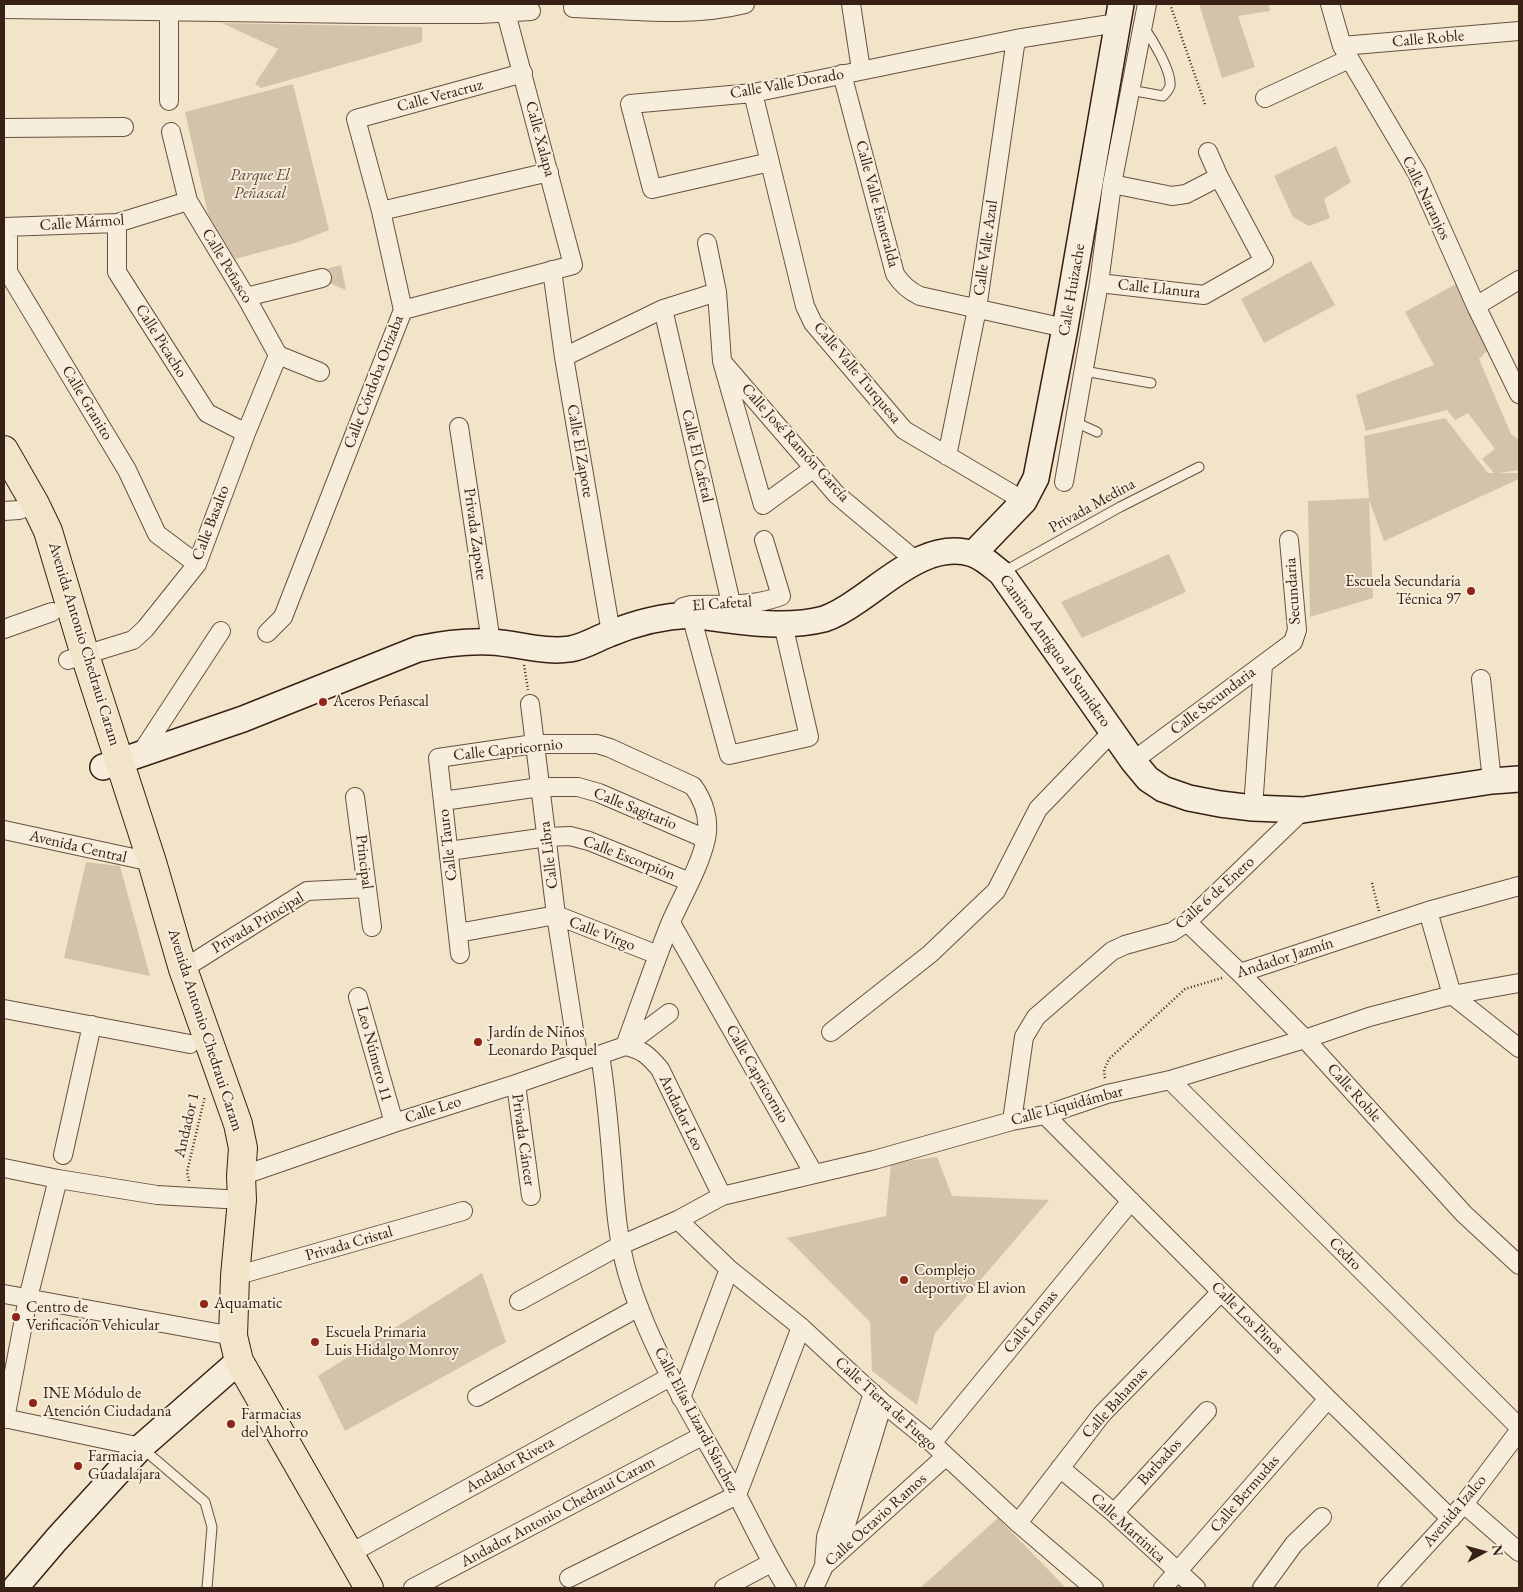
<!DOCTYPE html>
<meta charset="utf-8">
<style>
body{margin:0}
#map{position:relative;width:1523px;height:1592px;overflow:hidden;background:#f2e4c8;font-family:"EB Garamond",serif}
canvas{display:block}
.frame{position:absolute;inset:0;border:5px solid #392016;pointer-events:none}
.north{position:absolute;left:1458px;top:1527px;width:50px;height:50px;-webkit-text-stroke:4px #f7eddb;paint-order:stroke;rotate:83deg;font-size:14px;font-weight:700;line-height:20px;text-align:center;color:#392016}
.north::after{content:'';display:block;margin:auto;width:18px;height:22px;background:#392016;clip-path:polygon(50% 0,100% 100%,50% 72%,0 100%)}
</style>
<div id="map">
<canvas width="1523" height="1592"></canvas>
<div class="frame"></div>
<div class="north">N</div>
</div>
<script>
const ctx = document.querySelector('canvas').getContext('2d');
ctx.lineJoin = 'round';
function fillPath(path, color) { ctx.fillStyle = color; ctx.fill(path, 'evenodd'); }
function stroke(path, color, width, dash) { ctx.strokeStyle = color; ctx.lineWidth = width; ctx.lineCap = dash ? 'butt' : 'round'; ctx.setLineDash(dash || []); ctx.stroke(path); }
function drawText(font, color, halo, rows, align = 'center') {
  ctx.font = font + ' "EB Garamond",serif'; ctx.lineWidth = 4; ctx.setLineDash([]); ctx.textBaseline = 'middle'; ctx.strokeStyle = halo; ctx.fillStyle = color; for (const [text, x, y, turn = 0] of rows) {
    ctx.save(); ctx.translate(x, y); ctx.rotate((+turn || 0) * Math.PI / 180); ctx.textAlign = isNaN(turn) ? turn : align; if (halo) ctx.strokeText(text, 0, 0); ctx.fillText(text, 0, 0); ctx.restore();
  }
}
const green = new Path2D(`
 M 1199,4 L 1268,4 L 1270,11 L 1238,16 L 1255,67 L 1222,78 Z
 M 222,23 L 422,27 L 422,42 L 261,88 L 255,84 L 278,49 Z
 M 293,84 L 329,230 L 298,242 L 235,259 L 208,214 L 185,112 Z
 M 1336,146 L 1351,182 L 1324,199 L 1330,218 L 1309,226 L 1293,217 L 1274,176 Z
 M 1311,261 L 1335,305 L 1264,343 L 1241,299 Z
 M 341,265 L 346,290 L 329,283 L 326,269 Z
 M 1456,284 L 1488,350 L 1479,359 L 1511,434 L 1519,440 L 1519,470 L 1499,473 L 1519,473 L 1519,479 L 1384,541 L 1369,500 L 1373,598 L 1310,617 L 1308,501 L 1369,498 L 1364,436 L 1445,418 L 1488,473 L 1494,473 L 1482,459 L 1495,449 L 1468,413 L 1455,420 L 1447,410 L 1366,431 L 1356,395 L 1434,365 L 1405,312 Z
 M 1169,554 L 1186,592 L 1082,638 L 1061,602 Z
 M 86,862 L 120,866 L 150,976 L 64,958 Z
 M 937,1157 L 952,1196 L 1049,1200 L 935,1333 L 917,1405 L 872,1371 L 870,1322 L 787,1238 L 886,1216 L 891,1163 Z
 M 482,1273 L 506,1342 L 345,1431 L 318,1376 Z
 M 998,1518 L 1066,1588 L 920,1588 Z`);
const path = new Path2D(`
 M 1170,4 L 1205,104
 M 524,665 L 528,690
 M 1372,883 L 1379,911
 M 1105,1078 L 1104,1070 L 1109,1059 L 1185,989 L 1222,978
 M 189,1181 L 187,1172 L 205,1096`);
const lane = new Path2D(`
 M 1130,90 L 1163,96 C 1166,93 1169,90 1170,86 C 1172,71 1152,39 1143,26
 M 1084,371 L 1151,383
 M 1075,422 L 1097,432
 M 1003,572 L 1120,507 L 1199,467
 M 142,1448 L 205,1502 L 212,1527 L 207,1588`);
const street = new Path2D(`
 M 573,4 L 573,8 C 631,10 689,18 745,4
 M 851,4 L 861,70
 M 1330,4 L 1342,46 L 1417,173 L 1476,306 L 1519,394
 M 4,9 L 364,14 L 480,14 L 531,11
 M 1342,46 L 1519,31
 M 842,74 L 895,274 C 902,285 909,291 920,296 L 1065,328
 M 753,93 L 805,306 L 813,323 L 904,430 L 1024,501
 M 1265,98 L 1349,59
 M 169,101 L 169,4
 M 4,128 L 124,127
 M 171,132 L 188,201 L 246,297 L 278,355 L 320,372
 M 770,162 L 652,189 L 630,104 L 753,93 L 1016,39 L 1117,23
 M 1112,184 L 1172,196 L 1186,194 L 1219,177
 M 381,211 L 549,172
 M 117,223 L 117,272 L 207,413 L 246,433
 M 4,227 L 117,223 L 188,201
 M 8,227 L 8,272 L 127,470 L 157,534 L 197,564
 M 707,243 L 717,292 L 722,361 L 763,505 L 814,468
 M 552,270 L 564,357 L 611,633
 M 1099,283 L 1204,295 L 1264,261 L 1219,177 L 1208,152
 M 246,297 L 322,278
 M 1476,306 L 1519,280
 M 663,309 L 731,603
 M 403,310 L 573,265 L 506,13
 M 564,357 L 663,309 L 717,292
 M 725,365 L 836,494 L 916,561
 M 459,427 L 491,642
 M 947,456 L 977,309 L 1016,39
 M 1064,482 L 1099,283 L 1112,184 L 1147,4
 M 4,511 L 19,510 L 35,504
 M 683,607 L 691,605 C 721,604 753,607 781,596 L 764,540
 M 691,615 L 729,755 L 809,737 L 783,624
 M 4,629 L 52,612
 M 267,633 L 283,617 L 403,310 L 381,211 L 356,119 L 523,73
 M 68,660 L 133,640 L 145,629 L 197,564 L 246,433 L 278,355
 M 1481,679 L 1492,781
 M 530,704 L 556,915 L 579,1062
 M 141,753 L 221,631
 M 1133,761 L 1293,642 L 1297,630 L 1289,540
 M 355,797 L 372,927
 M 443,801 L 540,787 L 578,787 L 599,793 L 706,839
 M 1253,808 L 1263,665
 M 4,830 L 152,862
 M 449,851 L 547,837 L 570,836 L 589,841 L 690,882
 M 1428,911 L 1452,995 L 1519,1048
 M 1187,922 L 1240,973 L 1305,1039 L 1464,1214 L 1519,1265
 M 671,923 L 814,1174
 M 458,933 L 556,915 L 658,955
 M 460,954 L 438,758 L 534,744 L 597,744 L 610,748 L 693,786 C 704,801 710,820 706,839 C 699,869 682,896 670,924 C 654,964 640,1005 625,1046
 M 183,969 L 307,891 L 367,888
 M 1240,973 L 1428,911 L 1519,886
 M 358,997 L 394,1123
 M 4,1009 L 190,1044
 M 831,1032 L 930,954 L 996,891 L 1038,809 L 1112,732
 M 625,1046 C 643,1050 648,1055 660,1069 L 722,1196
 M 600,1055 C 606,1091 609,1127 612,1163 C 615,1200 617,1237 627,1272 C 650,1352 697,1423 737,1495 C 754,1527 768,1558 787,1588
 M 1170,1080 L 1519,1427
 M 516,1084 L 531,1196
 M 1045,1115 L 1328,1399 L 1451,1519
 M 1012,1121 L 1024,1037 L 1036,1017 L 1112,951 L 1125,945 L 1172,932 L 1187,922 L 1303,810
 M 63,1155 L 92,1025
 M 4,1168 L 58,1179 L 157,1195 L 242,1200
 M 241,1176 L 394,1123 L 516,1084 L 625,1046 L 669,1013
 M 678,1220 L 729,1269 L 801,1327 L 883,1403 L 932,1443 L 1018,1523 L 1094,1588
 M 235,1276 L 463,1211
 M 4,1294 L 233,1336
 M 519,1301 L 621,1245 L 678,1220 L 722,1196 L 874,1160 L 1012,1121 L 1045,1115 L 1107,1094 L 1170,1080 L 1305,1039 L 1369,1017 L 1452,995 L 1519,983
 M 477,1397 L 639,1307
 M 681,1398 L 729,1269
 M 4,1418 L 141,1447
 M 5,1419 L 28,1298 L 58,1179
 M 932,1443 L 1131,1201
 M 1060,1468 L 1114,1513 L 1196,1588
 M 1464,1504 L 1519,1552
 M 1114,1513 L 1207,1411
 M 1018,1523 L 1102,1414 L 1221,1292
 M 832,1552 L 843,1535 L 883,1403
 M 349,1554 L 670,1377
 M 824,1566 L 826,1537 L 873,1393
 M 569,1578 L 737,1495 L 801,1327
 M 413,1588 L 702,1436
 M 724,1588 L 771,1563
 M 814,1588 L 824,1566 L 945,1457
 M 1163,1588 L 1328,1399
 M 1262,1588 L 1294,1544 L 1322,1517
 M 1387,1588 L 1464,1504 L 1519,1431`);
const secondary = new Path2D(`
 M 973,554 L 1024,501 L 1036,478 L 1065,328 L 1121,4
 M 103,767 L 243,719 L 418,649 C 442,644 466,641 490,642 C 517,643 543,653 570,649 C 584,647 596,639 609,634 C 635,623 664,616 691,615 C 734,620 781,630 824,619 C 836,615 847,608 857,601 C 890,579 930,540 973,554 C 984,558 992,566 1001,573 L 1133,761 L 1148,779 L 1163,789 L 1189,798 L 1220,804 L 1253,808 L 1303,810 L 1492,781 L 1519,779
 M 15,1588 L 56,1540 L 141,1447 L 239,1361`);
const primary = new Path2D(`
 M 4,450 L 35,504 L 48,531 L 85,655 L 152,862 L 183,969 L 238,1124 L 243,1148 L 241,1176 L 242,1200 L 235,1276 L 233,1336 L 239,1361 L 369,1588`);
const markers = [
 [1471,591,5,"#8f2418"],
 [323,702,5,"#8f2418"],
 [478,1042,5,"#8f2418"],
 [904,1280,5,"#8f2418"],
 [204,1304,5,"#8f2418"],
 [16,1317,5,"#8f2418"],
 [315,1342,5,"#8f2418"],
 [33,1403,5,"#8f2418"],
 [231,1424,5,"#8f2418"],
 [78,1466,5,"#8f2418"]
];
const streetNames = [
 ["Calle Roble",1428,39,-5],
 ["Calle Valle Dorado",787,84,-10],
 ["Calle Veracruz",440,96,-15],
 ["Calle Xalapa",540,139,75],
 ["Calle Naranjos",1426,198,64],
 ["Calle Valle Esmeralda",877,204,75],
 ["Calle Mármol",82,223,-4],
 ["Calle Valle Azul",986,248,-82],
 ["Calle Peñasco",227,266,59],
 ["Calle Llanura",1159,289,6],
 ["Calle Huizache",1072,290,-80],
 ["Calle Picacho",161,341,58],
 ["Calle Valle Turquesa",857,373,50],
 ["Calle Córdoba Orizaba",374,382,-69],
 ["Calle Granito",87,403,59],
 ["Calle José Ramón García",795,443,48],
 ["Calle El Zapote",580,451,80],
 ["Calle El Cafetal",697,456,77],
 ["Privada Medina",1092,506,-29],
 ["Calle Basalto",211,523,-69],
 ["Privada Zapote",475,534,82],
 ["Secundaria",1293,591,-94],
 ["El Cafetal",722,604,-4],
 ["Avenida Antonio Chedraui Caram",84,644,73],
 ["Camino Antiguo al Sumidero",1055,651,55],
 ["Calle Secundaria",1213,701,-37],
 ["Calle Capricornio",508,750,-6],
 ["Calle Sagitario",635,809,22],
 ["Calle Tauro",448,845,-97],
 ["Avenida Central",78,847,13],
 ["Calle Libra",549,855,-97],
 ["Calle Escorpión",629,858,21],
 ["Principal",364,862,83],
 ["Calle 6 de Enero",1215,893,-42],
 ["Privada Principal",258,923,-31],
 ["Calle Virgo",602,934,21],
 ["Andador Jazmín",1285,958,-18],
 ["Avenida Antonio Chedraui Caram",205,1030,72],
 ["Leo Número 11",374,1054,75],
 ["Calle Capricornio",757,1074,60],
 ["Calle Roble",1354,1093,48],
 ["Calle Liquidámbar",1067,1106,-15],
 ["Calle Leo",433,1110,-18],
 ["Andador Leo",681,1113,64],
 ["Andador 1",187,1125,-77],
 ["Privada Cáncer",523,1140,82],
 ["Privada Cristal",349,1244,-16],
 ["Cedro",1345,1254,45],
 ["Calle Los Pinos",1247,1318,45],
 ["Calle Lomas",1031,1322,-51],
 ["Calle Bahamas",1115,1403,-48],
 ["Calle Tierra de Fuego",886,1404,42],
 ["Calle Elías Lizardi Sánchez",696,1420,62],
 ["Barbados",1160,1462,-48],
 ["Andador Rivera",510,1465,-29],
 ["Calle Bermudas",1245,1494,-49],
 ["Avenida Izalco",1455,1511,-50],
 ["Andador Antonio Chedraui Caram",558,1512,-28],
 ["Calle Octavio Ramos",876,1520,-42],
 ["Calle Martinica",1128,1528,42]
];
const parkNames = [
 ["Parque El",260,176],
 ["Peñascal",260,194]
];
const poiNames = [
 ["Escuela Secundaria",1461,582,"right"],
 ["Técnica 97",1461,600,"right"],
 ["Aceros Peñascal",333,702],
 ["Jardín de Niños",488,1033],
 ["Leonardo Pasquel",488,1051],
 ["Complejo",914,1271],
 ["deportivo El avion",914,1289],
 ["Aquamatic",214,1304],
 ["Centro de",26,1308],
 ["Verificación Vehicular",26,1326],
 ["Escuela Primaria",325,1333],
 ["Luis Hidalgo Monroy",325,1351],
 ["INE Módulo de",43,1394],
 ["Atención Ciudadana",43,1412],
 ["Farmacias",241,1415],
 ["del Ahorro",241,1433],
 ["Farmacia",88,1457],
 ["Guadalajara",88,1475]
];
fillPath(green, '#d3c3aa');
stroke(lane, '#675142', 11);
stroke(street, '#675142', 20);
stroke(secondary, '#392016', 28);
stroke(primary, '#392016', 30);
stroke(path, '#392016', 2.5, [1, 2.5]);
stroke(lane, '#f7eddb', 9);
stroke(street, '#f7eddb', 18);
stroke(secondary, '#f7eddb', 25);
stroke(primary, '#f2e4c8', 28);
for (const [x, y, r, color] of markers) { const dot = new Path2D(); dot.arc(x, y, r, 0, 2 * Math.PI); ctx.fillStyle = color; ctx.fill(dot); stroke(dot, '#f7eddb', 2); }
drawText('16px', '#392016', '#f7eddb', streetNames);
drawText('italic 16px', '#60493b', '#f7eddb', parkNames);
drawText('16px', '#392016', '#f7eddb', poiNames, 'left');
</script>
